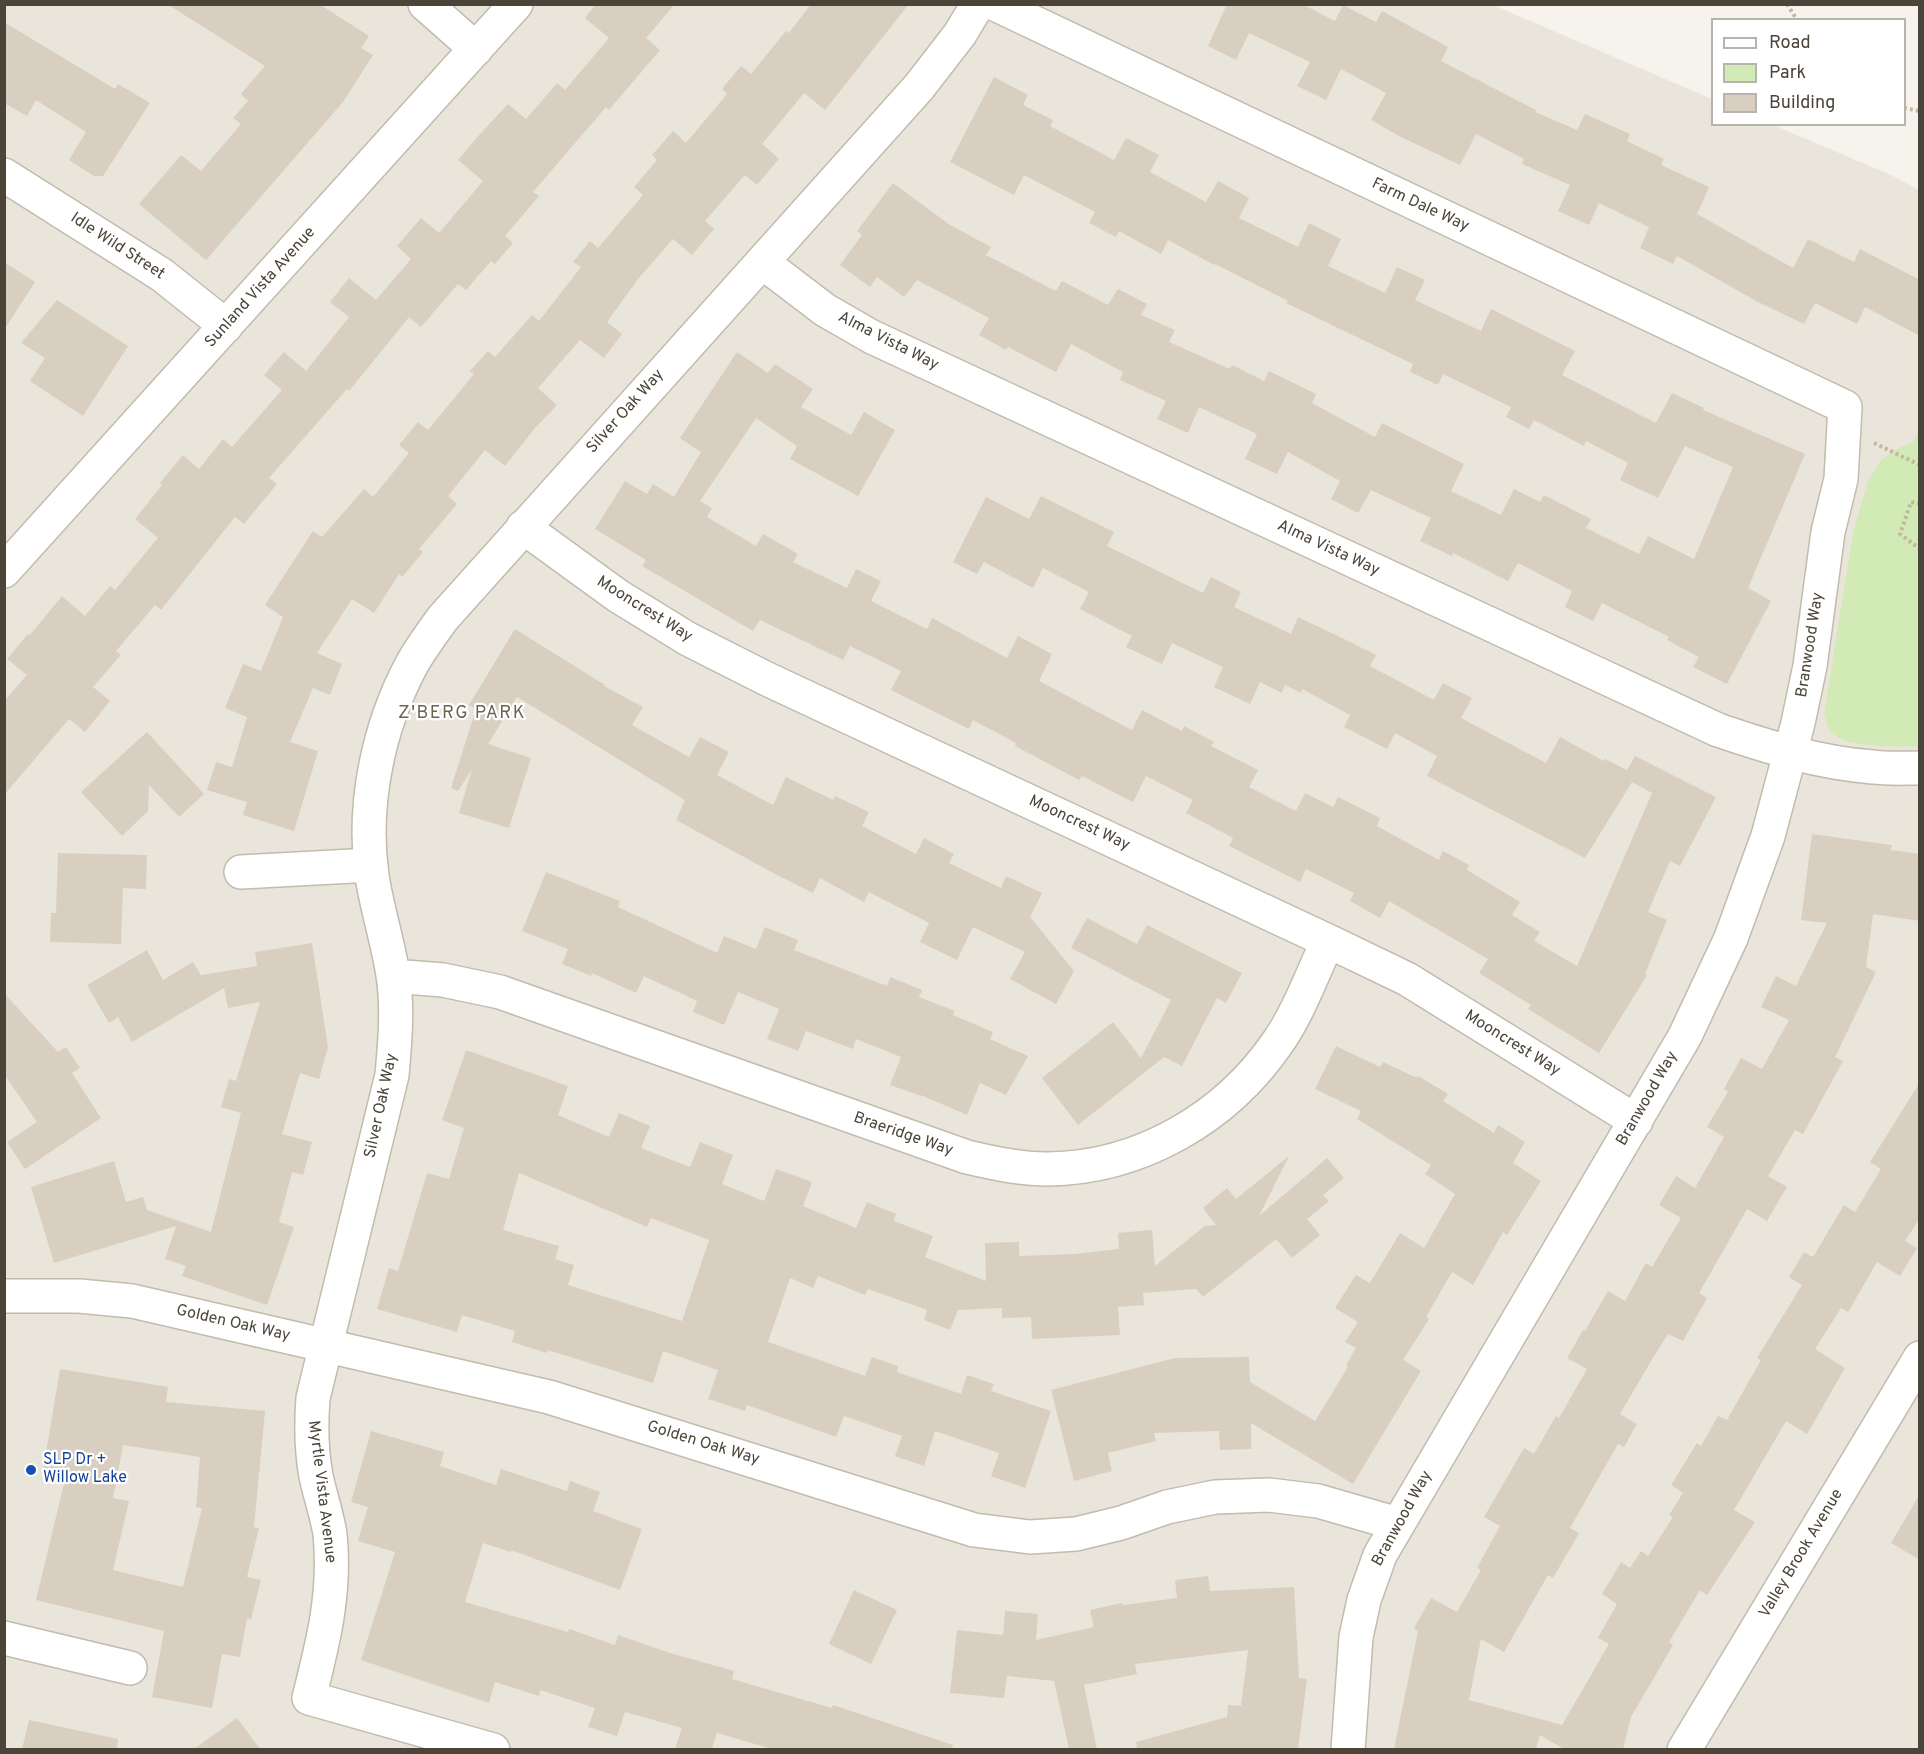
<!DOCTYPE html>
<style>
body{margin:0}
#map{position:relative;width:1924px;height:1754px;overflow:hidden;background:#f6f3ec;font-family:Overpass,sans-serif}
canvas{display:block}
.frame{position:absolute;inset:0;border:6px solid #4b4439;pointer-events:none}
.legend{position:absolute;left:1711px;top:18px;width:195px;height:108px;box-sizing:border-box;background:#fff;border:2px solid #b7b4b0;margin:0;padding:8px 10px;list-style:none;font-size:18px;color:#4b4439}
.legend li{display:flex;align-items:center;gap:12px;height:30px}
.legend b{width:30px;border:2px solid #b7b4b0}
</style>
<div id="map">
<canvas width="1924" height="1754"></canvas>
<div class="frame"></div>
<ul class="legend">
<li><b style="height:8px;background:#fff"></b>Road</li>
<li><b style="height:16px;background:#d2eab5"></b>Park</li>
<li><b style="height:16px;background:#d8cfc1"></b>Building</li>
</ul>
</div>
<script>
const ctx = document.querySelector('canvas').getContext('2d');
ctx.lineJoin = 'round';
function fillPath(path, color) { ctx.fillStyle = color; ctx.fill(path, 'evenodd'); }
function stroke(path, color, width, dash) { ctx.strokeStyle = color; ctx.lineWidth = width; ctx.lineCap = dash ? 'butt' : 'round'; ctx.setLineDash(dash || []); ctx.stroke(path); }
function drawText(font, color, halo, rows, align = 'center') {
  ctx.font = font + ' Overpass,sans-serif'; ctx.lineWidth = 4.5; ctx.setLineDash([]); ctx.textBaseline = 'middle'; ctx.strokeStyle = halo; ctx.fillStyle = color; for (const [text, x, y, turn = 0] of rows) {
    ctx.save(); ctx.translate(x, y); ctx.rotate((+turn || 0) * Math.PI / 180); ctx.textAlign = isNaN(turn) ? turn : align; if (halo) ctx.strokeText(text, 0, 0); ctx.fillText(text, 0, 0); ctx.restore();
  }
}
const residential = new Path2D(`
 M 5,5 L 1493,5 L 1712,99 L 1712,124 L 1773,125 L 1891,175 L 1919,190 L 1919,1749 L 5,1750 Z`);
const green = new Path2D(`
 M 1919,429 L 1919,747 C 1898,746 1846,749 1831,732 C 1827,727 1826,720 1824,714 L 1853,533 L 1868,481 L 1881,460 L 1902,446 L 1913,442 Z`);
const building = new Path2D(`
 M 167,4 L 319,4 L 369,36 L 361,48 L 373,55 L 343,102 L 206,260 L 139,204 L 181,155 L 201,171 L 241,124 L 233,118 L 248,101 L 241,94 L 265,66 Z
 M 596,4 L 675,4 L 646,38 L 660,50 L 609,110 L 606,107 L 533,192 L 539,196 L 505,236 L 513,243 L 495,264 L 491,261 L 466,290 L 458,284 L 421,327 L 409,317 L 349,391 L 347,389 L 269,478 L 277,484 L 244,524 L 235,517 L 161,610 L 155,605 L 116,651 L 121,655 L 93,687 L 110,701 L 85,732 L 69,719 L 4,795 L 4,701 L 27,675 L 7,659 L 28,634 L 30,635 L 62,596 L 85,616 L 110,586 L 115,590 L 158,538 L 135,519 L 162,485 L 160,483 L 183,455 L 199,469 L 223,439 L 232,447 L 282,390 L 264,375 L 284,352 L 306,371 L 349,317 L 330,302 L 349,278 L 376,300 L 411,259 L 397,246 L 421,218 L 439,233 L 483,181 L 458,160 L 480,134 L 508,104 L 526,119 L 557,83 L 565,90 L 609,38 L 585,18 Z
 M 811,4 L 909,4 L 825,110 L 804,93 L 762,144 L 779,159 L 757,185 L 745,175 L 705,221 L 714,229 L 692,255 L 673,239 L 638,279 L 607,322 L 622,334 L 604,358 L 580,340 L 538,388 L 557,405 L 535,428 L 505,466 L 485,450 L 448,496 L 457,504 L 419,549 L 423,552 L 402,577 L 399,574 L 374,613 L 352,599 L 317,653 L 342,664 L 330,695 L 313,688 L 290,742 L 318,751 L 294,831 L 243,815 L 247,802 L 207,790 L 216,762 L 232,767 L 247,717 L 225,708 L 243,664 L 261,671 L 283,617 L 265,605 L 313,531 L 322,537 L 364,489 L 373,497 L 409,453 L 399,445 L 418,422 L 428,430 L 474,374 L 470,371 L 488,351 L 495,357 L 532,315 L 539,321 L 581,267 L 573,262 L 590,241 L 598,248 L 643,195 L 634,187 L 657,160 L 652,155 L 673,131 L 686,143 L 727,94 L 722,89 L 741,66 L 751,74 L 786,31 L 789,33 Z
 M 1227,4 L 1302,4 L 1335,21 L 1343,5 L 1376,22 L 1382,11 L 1448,47 L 1441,61 L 1536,110 L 1535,112 L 1577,130 L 1585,114 L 1630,134 L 1627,141 L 1664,159 L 1661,165 L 1709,187 L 1697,214 L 1793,268 L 1808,239 L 1854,262 L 1860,249 L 1920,280 L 1920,336 L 1865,307 L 1857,324 L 1815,303 L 1804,324 L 1756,301 L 1677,256 L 1673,264 L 1640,248 L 1649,227 L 1599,203 L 1589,225 L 1558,211 L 1570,185 L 1522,164 L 1524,159 L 1476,134 L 1460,165 L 1399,136 L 1371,120 L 1386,93 L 1341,69 L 1326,100 L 1297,86 L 1310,62 L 1249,33 L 1236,60 L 1208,46 Z
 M 4,22 L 115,89 L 118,84 L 150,103 L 103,176 L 94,176 L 69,160 L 86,132 L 36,100 L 27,116 L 4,103 Z
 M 994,77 L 1028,95 L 1023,105 L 1053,120 L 1050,126 L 1114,160 L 1126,138 L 1159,155 L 1150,172 L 1206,202 L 1218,181 L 1249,198 L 1239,218 L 1298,247 L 1309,223 L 1341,239 L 1328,266 L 1385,293 L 1397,267 L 1425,280 L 1415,300 L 1481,331 L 1491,309 L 1575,351 L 1562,375 L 1656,423 L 1672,393 L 1704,408 L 1703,410 L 1805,454 L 1748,588 L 1771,601 L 1727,684 L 1693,667 L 1699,657 L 1667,640 L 1669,637 L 1602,603 L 1593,621 L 1565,607 L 1572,591 L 1518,563 L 1508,581 L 1453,553 L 1452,556 L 1420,541 L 1431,518 L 1371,490 L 1358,513 L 1331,499 L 1340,481 L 1288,452 L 1277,474 L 1245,459 L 1257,434 L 1199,407 L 1188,433 L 1157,419 L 1166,401 L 1120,380 L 1123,372 L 1071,344 L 1056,372 L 1008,347 L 1006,350 L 979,335 L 989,318 L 917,280 L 904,297 L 877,277 L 870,287 L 840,265 L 862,235 L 857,231 L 893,183 L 950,225 L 991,247 L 986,255 L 1056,291 L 1062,281 L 1108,305 L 1118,289 L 1147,304 L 1141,315 L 1175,330 L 1169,342 L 1230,369 L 1232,365 L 1264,381 L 1269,371 L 1316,394 L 1312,403 L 1375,437 L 1382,423 L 1464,464 L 1451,491 L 1501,515 L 1514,489 L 1540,502 L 1544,495 L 1591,519 L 1586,528 L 1639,554 L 1648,536 L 1694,559 L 1733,467 L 1685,446 L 1658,498 L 1620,480 L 1628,463 L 1586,441 L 1584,446 L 1534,420 L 1529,429 L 1506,417 L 1511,407 L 1443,374 L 1438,385 L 1410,372 L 1413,364 L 1286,303 L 1288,301 L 1215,264 L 1214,265 L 1168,240 L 1161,254 L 1119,231 L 1116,237 L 1089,223 L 1095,212 L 1024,175 L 1014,195 L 950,162 Z
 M 4,262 L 35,282 L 4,330 Z
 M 57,300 L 128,346 L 83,416 L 30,381 L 45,358 L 21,343 Z
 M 737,352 L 768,373 L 775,364 L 813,389 L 801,407 L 851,435 L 864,412 L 895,430 L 858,496 L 790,459 L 797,446 L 756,418 L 700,501 L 712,508 L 707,517 L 756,546 L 763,534 L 798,554 L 793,562 L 847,588 L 856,569 L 881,581 L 871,601 L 927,629 L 932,618 L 1007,658 L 1018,636 L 1052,654 L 1039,681 L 1132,730 L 1142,710 L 1182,731 L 1184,726 L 1214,742 L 1211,746 L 1258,770 L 1249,787 L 1296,811 L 1305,793 L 1333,807 L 1338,797 L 1380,818 L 1377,826 L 1439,860 L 1443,851 L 1469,865 L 1467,870 L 1520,902 L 1512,915 L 1540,932 L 1534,941 L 1577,966 L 1652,793 L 1632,782 L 1585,858 L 1427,776 L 1437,756 L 1395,733 L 1387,749 L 1344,727 L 1350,715 L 1302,689 L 1301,693 L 1285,685 L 1282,693 L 1260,682 L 1250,704 L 1214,687 L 1223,667 L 1172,643 L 1162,664 L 1126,647 L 1132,636 L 1080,609 L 1089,592 L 1043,568 L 1033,588 L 984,562 L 977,574 L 953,562 L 986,497 L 1029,519 L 1041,496 L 1114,532 L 1107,546 L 1203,593 L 1211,577 L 1241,592 L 1234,607 L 1291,634 L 1298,617 L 1344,639 L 1376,655 L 1370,666 L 1434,700 L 1443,683 L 1472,698 L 1461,718 L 1546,763 L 1560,737 L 1604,761 L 1605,759 L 1627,770 L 1635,756 L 1716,797 L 1680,866 L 1670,861 L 1648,912 L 1667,920 L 1645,974 L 1647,975 L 1599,1053 L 1528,1009 L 1531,1005 L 1479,973 L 1488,959 L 1389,901 L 1380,918 L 1350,901 L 1354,893 L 1306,869 L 1300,882 L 1229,846 L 1233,838 L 1186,813 L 1193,800 L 1146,776 L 1133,802 L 1082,776 L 1079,780 L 1015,746 L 1016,743 L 973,720 L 969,729 L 891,690 L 901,671 L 850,646 L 843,660 L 760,620 L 753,631 L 642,566 L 646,560 L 595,529 L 625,481 L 647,494 L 653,484 L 674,497 L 701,452 L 680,438 Z
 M 515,629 L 605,685 L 604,686 L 643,707 L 632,725 L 689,757 L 700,737 L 729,752 L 717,775 L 773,805 L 786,777 L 833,800 L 835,796 L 869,812 L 862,826 L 916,854 L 924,838 L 954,854 L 949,863 L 1001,888 L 1006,876 L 1042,893 L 1030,917 L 1074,971 L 1056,1004 L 1010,979 L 1025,952 L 973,927 L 957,960 L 920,942 L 929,923 L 869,892 L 864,902 L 820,878 L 813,893 L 777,875 L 676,820 L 685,800 L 517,697 L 488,744 L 531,758 L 509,828 L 459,813 L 472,769 L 458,791 L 451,788 L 476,709 L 469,705 Z
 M 147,732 L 204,794 L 179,817 L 149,785 L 148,811 L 122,836 L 81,792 Z
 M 1812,834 L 1892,845 L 1891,850 L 1920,854 L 1920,921 L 1873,914 L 1866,967 L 1876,972 L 1835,1057 L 1843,1061 L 1803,1134 L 1795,1130 L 1768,1176 L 1787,1187 L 1767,1221 L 1747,1209 L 1699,1293 L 1707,1298 L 1683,1341 L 1668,1334 L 1654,1356 L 1620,1414 L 1637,1424 L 1624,1447 L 1618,1444 L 1570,1528 L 1579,1533 L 1553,1578 L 1548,1575 L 1504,1652 L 1481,1639 L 1469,1700 L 1562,1725 L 1609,1644 L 1598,1638 L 1617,1604 L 1602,1594 L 1621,1562 L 1630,1568 L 1641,1551 L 1648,1556 L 1673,1517 L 1669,1515 L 1683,1493 L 1671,1485 L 1697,1443 L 1701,1446 L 1718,1416 L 1727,1420 L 1761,1360 L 1757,1358 L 1802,1285 L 1789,1277 L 1804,1252 L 1813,1257 L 1844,1205 L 1855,1212 L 1881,1169 L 1870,1162 L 1920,1082 L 1920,1218 L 1905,1241 L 1917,1248 L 1900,1276 L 1877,1262 L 1848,1312 L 1841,1308 L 1815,1349 L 1845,1368 L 1807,1434 L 1786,1421 L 1734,1510 L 1755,1522 L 1707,1595 L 1700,1590 L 1669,1642 L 1673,1645 L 1631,1717 L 1623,1749 L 1564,1749 L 1540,1735 L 1536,1749 L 1394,1749 L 1418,1631 L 1414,1628 L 1431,1598 L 1457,1612 L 1481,1570 L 1477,1568 L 1500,1526 L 1484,1517 L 1524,1448 L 1534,1454 L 1556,1416 L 1559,1418 L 1587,1369 L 1567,1358 L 1583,1330 L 1585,1331 L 1608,1291 L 1625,1301 L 1646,1263 L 1652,1267 L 1681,1218 L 1659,1205 L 1676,1176 L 1695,1188 L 1724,1137 L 1707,1127 L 1728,1092 L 1724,1089 L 1741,1058 L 1762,1069 L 1789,1020 L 1761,1007 L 1776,976 L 1796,986 L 1827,923 L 1801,920 Z
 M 58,853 L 147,855 L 146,889 L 123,888 L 121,944 L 50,942 L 51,913 L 56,913 Z
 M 546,872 L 620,901 L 618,907 L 717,953 L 724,936 L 756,949 L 765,927 L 798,940 L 794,950 L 887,986 L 890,977 L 922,990 L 919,997 L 955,1011 L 953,1015 L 993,1032 L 990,1039 L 1028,1056 L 1006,1095 L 980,1083 L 967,1115 L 921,1095 L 921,1096 L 890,1085 L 901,1057 L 856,1039 L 853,1049 L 806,1031 L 798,1051 L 767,1039 L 779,1009 L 738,992 L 724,1025 L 693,1012 L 697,1001 L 644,976 L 636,993 L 592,973 L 591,976 L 562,964 L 568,949 L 522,931 Z
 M 1087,918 L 1137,944 L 1147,925 L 1242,973 L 1226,1003 L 1217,998 L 1182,1066 L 1164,1057 L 1078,1125 L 1042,1078 L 1113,1022 L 1141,1058 L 1171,1000 L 1071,948 Z
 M 312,943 L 328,1047 L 319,1079 L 300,1073 L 282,1134 L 312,1142 L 303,1175 L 292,1172 L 279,1222 L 294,1227 L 267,1305 L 182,1276 L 186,1266 L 165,1259 L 176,1226 L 54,1263 L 31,1187 L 114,1161 L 126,1202 L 143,1197 L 147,1210 L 211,1232 L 241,1113 L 221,1107 L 229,1079 L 236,1081 L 260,1002 L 228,1008 L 224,988 L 132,1042 L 118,1017 L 109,1023 L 87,985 L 147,950 L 163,980 L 193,962 L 201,975 L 257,966 L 255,952 Z
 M 4,993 L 58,1052 L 66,1047 L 80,1068 L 72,1073 L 101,1118 L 25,1169 L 7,1142 L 37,1122 L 4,1074 Z
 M 1336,1046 L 1380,1067 L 1383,1062 L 1417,1078 L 1418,1076 L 1448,1094 L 1443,1101 L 1494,1133 L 1498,1125 L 1525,1142 L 1513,1163 L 1541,1181 L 1507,1235 L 1503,1232 L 1473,1285 L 1452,1272 L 1426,1317 L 1429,1319 L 1403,1360 L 1421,1371 L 1353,1484 L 1251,1423 L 1251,1449 L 1220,1450 L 1219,1431 L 1154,1433 L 1156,1441 L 1108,1453 L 1112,1471 L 1074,1481 L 1051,1390 L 1175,1358 L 1249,1357 L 1250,1382 L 1315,1421 L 1348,1367 L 1346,1365 L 1356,1348 L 1345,1342 L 1358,1322 L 1335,1308 L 1356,1275 L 1370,1283 L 1400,1233 L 1424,1248 L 1455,1194 L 1425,1174 L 1431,1165 L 1357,1119 L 1361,1111 L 1315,1089 Z
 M 466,1050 L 568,1086 L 558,1115 L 609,1137 L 619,1113 L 650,1126 L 641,1148 L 690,1167 L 700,1142 L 733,1155 L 722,1184 L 764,1201 L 776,1169 L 812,1182 L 803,1206 L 856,1228 L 867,1202 L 896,1214 L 894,1221 L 933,1236 L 925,1257 L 986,1281 L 985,1243 L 1019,1242 L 1019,1256 L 1074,1254 L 1119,1249 L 1118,1233 L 1152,1230 L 1155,1266 L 1205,1226 L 1216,1225 L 1203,1208 L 1227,1188 L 1236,1199 L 1289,1156 L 1259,1216 L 1327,1158 L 1344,1178 L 1323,1195 L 1329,1201 L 1307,1219 L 1320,1235 L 1292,1258 L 1276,1239 L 1203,1297 L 1196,1289 L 1143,1293 L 1144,1305 L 1118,1307 L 1120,1335 L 1032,1339 L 1031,1317 L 1002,1318 L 1002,1308 L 958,1310 L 950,1330 L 924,1320 L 927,1310 L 868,1289 L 865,1295 L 818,1276 L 813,1288 L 790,1278 L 768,1342 L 865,1376 L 872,1357 L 898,1366 L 897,1372 L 961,1394 L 967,1375 L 994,1384 L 991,1391 L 1051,1411 L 1025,1488 L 991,1476 L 999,1453 L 935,1431 L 924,1466 L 895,1456 L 902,1436 L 844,1416 L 836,1437 L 747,1405 L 745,1411 L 708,1399 L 718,1370 L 663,1351 L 653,1383 L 548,1350 L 547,1353 L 512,1342 L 515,1331 L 462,1315 L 457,1332 L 377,1309 L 389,1268 L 398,1271 L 427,1173 L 449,1179 L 464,1128 L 442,1120 ZM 519,1173 L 647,1227 L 651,1218 L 709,1240 L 682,1321 L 568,1285 L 574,1265 L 555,1259 L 559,1246 L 503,1230 Z
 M 60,1369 L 168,1387 L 166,1402 L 265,1411 L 254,1527 L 259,1528 L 247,1577 L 261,1580 L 251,1619 L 247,1618 L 240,1657 L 222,1654 L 212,1708 L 152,1697 L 164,1631 L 36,1600 L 66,1475 L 43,1471 ZM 123,1445 L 200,1457 L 196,1507 L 202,1508 L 183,1587 L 113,1570 L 129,1501 L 113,1498 Z
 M 371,1431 L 444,1452 L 440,1466 L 496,1485 L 501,1469 L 567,1491 L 570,1481 L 600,1492 L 593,1511 L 642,1529 L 620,1590 L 511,1550 L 511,1552 L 483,1543 L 465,1602 L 568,1632 L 569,1629 L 615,1645 L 618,1635 L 670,1653 L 734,1671 L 732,1679 L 832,1708 L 833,1705 L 953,1745 L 952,1749 L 772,1749 L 717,1733 L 712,1749 L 675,1749 L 682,1728 L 625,1712 L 617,1736 L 588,1727 L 595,1708 L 540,1690 L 539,1696 L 495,1682 L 489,1703 L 361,1660 L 395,1552 L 358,1541 L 368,1507 L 351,1502 Z
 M 1920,1494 L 1920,1560 L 1891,1543 Z
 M 1208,1576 L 1210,1591 L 1294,1587 L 1299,1678 L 1307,1679 L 1298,1749 L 1137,1749 L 1136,1742 L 1227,1717 L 1228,1705 L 1241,1706 L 1248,1650 L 1135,1664 L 1137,1674 L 1084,1685 L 1097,1749 L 1069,1749 L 1054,1681 L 1007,1676 L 1004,1698 L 950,1693 L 957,1630 L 1003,1635 L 1005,1611 L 1038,1614 L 1036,1640 L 1094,1627 L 1090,1610 L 1122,1603 L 1123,1605 L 1177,1598 L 1175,1580 Z
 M 854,1590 L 897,1610 L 871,1664 L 829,1644 Z
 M 237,1718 L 260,1749 L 194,1749 Z
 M 29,1720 L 118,1739 L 117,1749 L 22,1749 Z`);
const path = new Path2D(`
 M 1787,4 L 1797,20
 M 1904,108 L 1920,111
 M 1874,443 L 1920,465
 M 1920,504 L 1911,502 L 1900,534 L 1920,549`);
const minor = new Path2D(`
 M 425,4 L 476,49
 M 995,4 L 1845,407 L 1841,479 L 1828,532 L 1810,666 L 1798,723 L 1768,836 L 1731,938 L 1685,1036 L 1380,1555 L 1364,1600 L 1356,1637 L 1348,1750
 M 4,175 L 162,275 L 226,326
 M 762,262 L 825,310 L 872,337 L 1718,730 C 1768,747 1819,763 1873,767 C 1888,769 1904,768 1920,768
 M 523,527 L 618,596 L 688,639 L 767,679 L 1328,941 L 1407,979 L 1636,1121
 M 4,571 L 516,4
 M 241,872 L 371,865
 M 393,976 L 443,980 L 500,992 L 967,1157 C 993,1163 1020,1169 1048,1169 C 1140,1168 1226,1118 1278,1042 C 1299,1012 1312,974 1328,941
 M 4,1296 L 79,1296 L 132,1301 L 549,1397 L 974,1530 L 1030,1537 L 1076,1534 L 1121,1523 L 1167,1507 L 1215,1497 L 1269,1495 L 1318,1501 L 1398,1524
 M 4,1638 L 130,1668
 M 493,1750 L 309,1698 C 323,1643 336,1592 330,1534 C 327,1515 320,1495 316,1476 C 311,1449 311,1424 313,1398 L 392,1075 C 395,1042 398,1008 393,975 C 388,942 377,909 372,876 C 362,805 378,727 412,664 C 421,648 432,633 443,618 L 919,87 L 960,34 L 978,4
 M 1684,1750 L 1920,1358`);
const markers = [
 [31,1470,6,"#1a4fb4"]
];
const streetNames = [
 ["Farm Dale Way",1420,206,25],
 ["Idle Wild Street",117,247,33],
 ["Sunland Vista Avenue",261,288,-48],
 ["Alma Vista Way",888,342,27],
 ["Silver Oak Way",626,412,-48],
 ["Alma Vista Way",1328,549,25],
 ["Mooncrest Way",644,610,32],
 ["Branwood Way",1811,645,-81],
 ["Mooncrest Way",1079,824,25],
 ["Mooncrest Way",1512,1044,32],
 ["Branwood Way",1648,1099,-60],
 ["Silver Oak Way",382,1106,-78],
 ["Braeridge Way",903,1135,19],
 ["Golden Oak Way",233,1324,13],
 ["Golden Oak Way",703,1444,17],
 ["Myrtle Vista Avenue",321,1492,83],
 ["Branwood Way",1403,1519,-61],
 ["Valley Brook Avenue",1802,1554,-59]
];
const transitNames = [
 ["SLP Dr +",43,1461],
 ["Willow Lake",43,1479]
];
const neighbourhoodNames = [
 ["Z'BERG PARK",462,714]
];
fillPath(residential, '#eae5da');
fillPath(green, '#d2eab5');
fillPath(building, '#d8cfc1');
stroke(minor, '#c2bbae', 36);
stroke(path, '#c4b79f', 4, [3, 3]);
stroke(minor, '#fff', 33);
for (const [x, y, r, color] of markers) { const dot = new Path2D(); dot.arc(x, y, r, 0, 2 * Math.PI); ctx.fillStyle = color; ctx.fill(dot); stroke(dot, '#fff', 2); }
drawText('16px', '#4b4439', '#fff', streetNames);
drawText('16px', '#164399', '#fff', transitNames, 'left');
ctx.letterSpacing = '1.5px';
drawText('18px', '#6e6250', '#fff', neighbourhoodNames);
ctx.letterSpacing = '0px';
</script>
